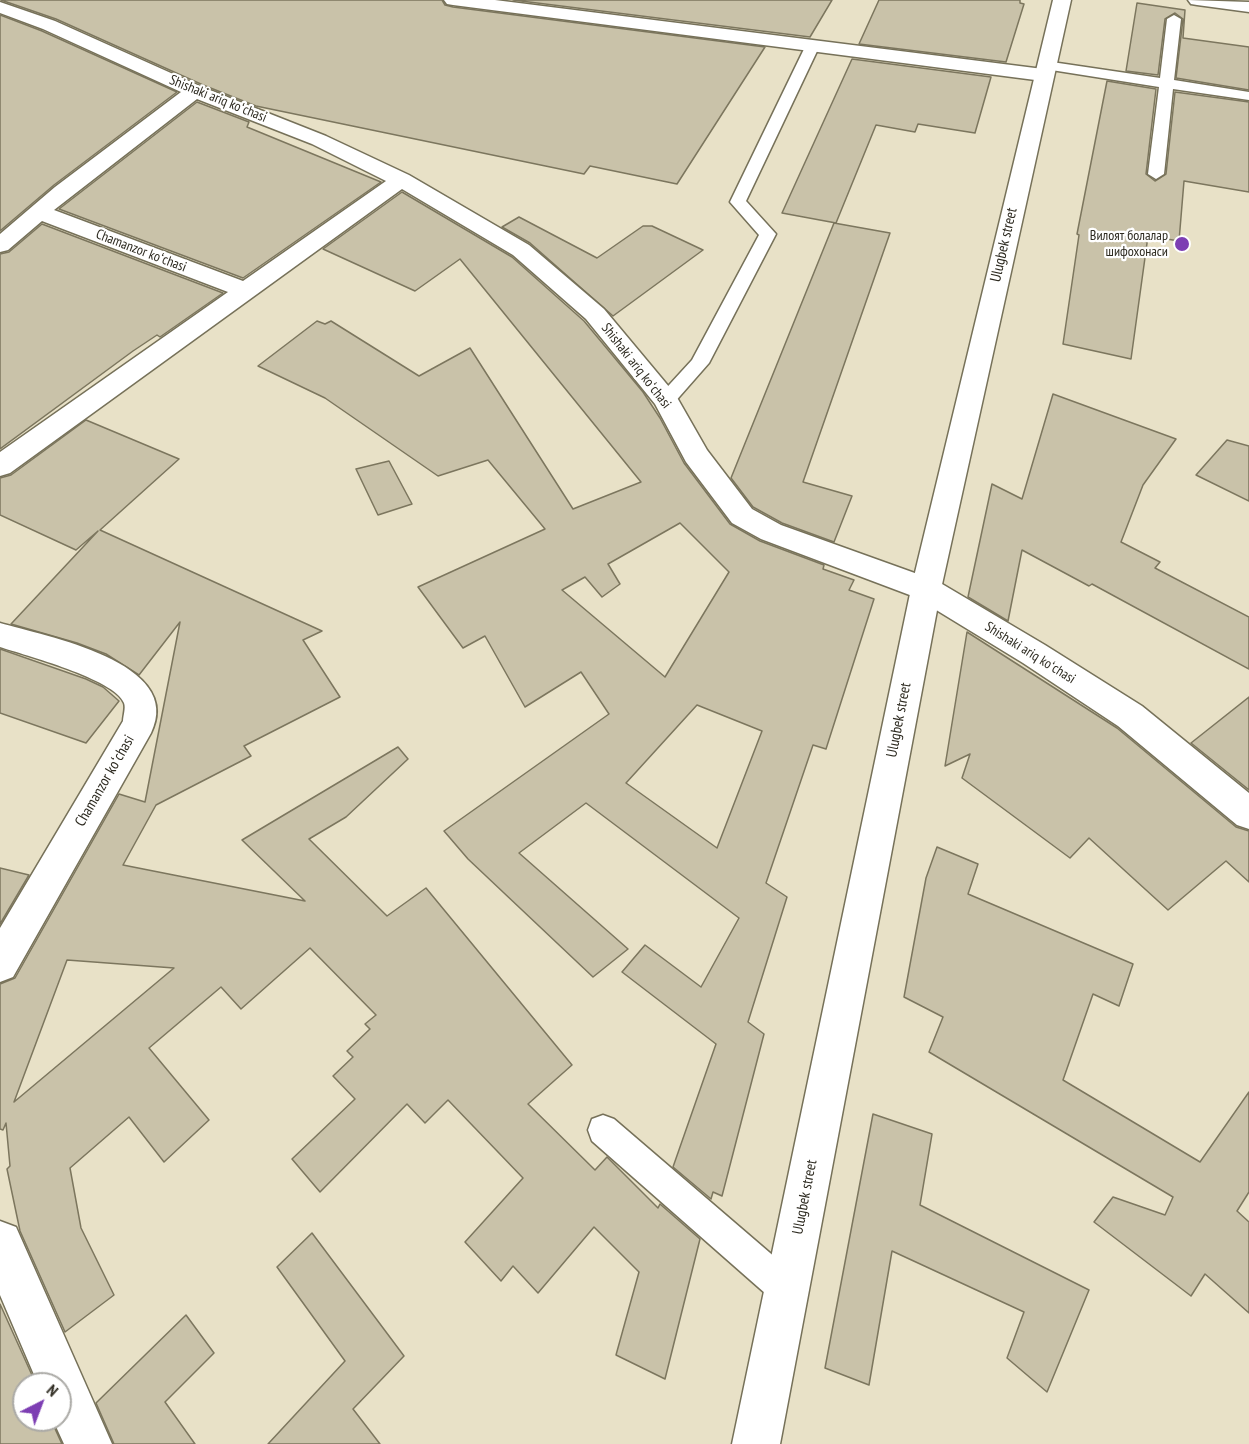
<!DOCTYPE html>
<meta charset="utf-8">
<style>
body{margin:0}
#map{position:relative;width:1249px;height:1444px;overflow:hidden;background:#e8e1c7;font-family:"PT Sans Narrow",sans-serif}
canvas{display:block}
.north{position:absolute;left:12px;top:1372px;width:60px;height:60px;box-sizing:border-box;background:#fff;border:2px solid #abaaa6;border-radius:50%;rotate:42deg;font-size:16px;font-weight:700;line-height:24px;text-align:center;color:#2d2a20}
.north::after{content:'';display:block;margin:auto;width:21px;height:27px;background:#7d3eb3;clip-path:polygon(50% 0,100% 100%,50% 72%,0 100%)}
</style>
<div id="map">
<canvas width="1249" height="1444"></canvas>
<div class="north">N</div>
</div>
<script>
const ctx = document.querySelector('canvas').getContext('2d');
ctx.lineJoin = 'round';
function fillPath(path, color) { ctx.fillStyle = color; ctx.fill(path, 'evenodd'); }
function stroke(path, color, width, dash) { ctx.strokeStyle = color; ctx.lineWidth = width; ctx.lineCap = dash ? 'butt' : 'round'; ctx.setLineDash(dash || []); ctx.stroke(path); }
function drawText(font, color, halo, rows, align = 'center') {
  ctx.font = font + ' "PT Sans Narrow",sans-serif'; ctx.lineWidth = 4.5; ctx.setLineDash([]); ctx.textBaseline = 'middle'; ctx.strokeStyle = halo; ctx.fillStyle = color; for (const [text, x, y, turn = 0] of rows) {
    ctx.save(); ctx.translate(x, y); ctx.rotate((+turn || 0) * Math.PI / 180); ctx.textAlign = isNaN(turn) ? turn : align; if (halo) ctx.strokeText(text, 0, 0); ctx.fillText(text, 0, 0); ctx.restore();
  }
}
const building = new Path2D(`
 M 1,0 L 442,0 L 445,5 L 453,7 L 765,47 L 677,184 L 590,166 L 584,174 L 256,106 L 203,85 L 56,19 Z
 M 513,0 L 832,0 L 810,37 Z
 M 879,0 L 1020,0 L 1020,3 L 1024,4 L 1006,62 L 859,44 Z
 M 1137,3 L 1185,10 L 1183,38 L 1249,47 L 1249,90 L 1176,78 L 1183,19 L 1175,13 L 1165,19 L 1158,75 L 1126,71 Z
 M 0,15 L 42,31 L 177,92 L 54,185 L 0,231 Z
 M 852,59 L 991,77 L 975,133 L 918,124 L 915,132 L 876,125 L 836,223 L 782,213 Z
 M 1107,81 L 1156,89 L 1146,174 L 1155,181 L 1166,174 L 1175,92 L 1249,102 L 1249,192 L 1184,181 L 1179,241 L 1148,236 L 1131,359 L 1063,344 L 1079,235 L 1077,234 Z
 M 197,102 L 249,122 L 247,127 L 381,182 L 243,278 L 59,209 Z
 M 402,192 L 512,257 L 584,321 L 643,392 L 660,418 L 684,463 L 730,524 L 760,541 L 824,565 L 823,569 L 854,580 L 849,590 L 874,599 L 826,749 L 813,745 L 766,883 L 787,897 L 748,1022 L 764,1034 L 722,1196 L 713,1192 L 711,1199 L 673,1167 L 716,1044 L 622,972 L 645,945 L 701,987 L 739,918 L 586,803 L 519,853 L 628,949 L 593,977 L 468,859 L 444,831 L 609,714 L 581,672 L 525,707 L 485,636 L 463,648 L 418,587 L 545,529 L 488,460 L 438,476 L 325,398 L 258,366 L 317,321 L 325,324 L 331,321 L 419,376 L 470,348 L 573,509 L 641,482 L 460,259 L 415,291 L 323,249 ZM 680,523 L 729,572 L 665,677 L 562,590 L 585,577 L 602,597 L 620,584 L 608,564 ZM 697,705 L 762,731 L 717,848 L 626,783 Z
 M 519,217 L 597,258 L 643,226 L 652,226 L 703,250 L 613,316 L 530,243 L 502,227 Z
 M 834,223 L 890,233 L 803,482 L 852,496 L 834,542 L 782,523 L 753,507 L 731,478 Z
 M 42,224 L 223,293 L 160,337 L 157,335 L 133,351 L 0,449 L 0,254 L 9,252 Z
 M 1053,394 L 1176,439 L 1143,485 L 1121,542 L 1160,562 L 1155,568 L 1249,617 L 1249,669 L 1092,584 L 1089,586 L 1022,550 L 1008,621 L 968,597 L 992,484 L 1022,499 Z
 M 86,420 L 179,459 L 100,530 L 322,631 L 303,640 L 340,697 L 244,746 L 251,756 L 156,805 L 123,865 L 305,901 L 242,840 L 398,747 L 408,759 L 346,817 L 309,839 L 387,916 L 426,888 L 572,1065 L 528,1104 L 595,1170 L 607,1157 L 658,1208 L 660,1204 L 700,1239 L 665,1379 L 616,1355 L 639,1272 L 594,1227 L 538,1293 L 513,1266 L 501,1281 L 465,1242 L 523,1178 L 448,1100 L 425,1123 L 407,1104 L 320,1192 L 292,1159 L 355,1099 L 333,1076 L 353,1057 L 347,1051 L 370,1029 L 365,1024 L 376,1015 L 310,948 L 241,1009 L 221,987 L 149,1048 L 209,1120 L 164,1162 L 129,1117 L 70,1168 L 81,1228 L 114,1295 L 65,1332 L 20,1231 L 7,1169 L 10,1166 L 6,1123 L 3,1130 L 0,1129 L 0,984 L 15,978 L 119,794 L 145,802 L 180,622 L 139,675 L 106,654 L 77,643 L 11,624 L 98,531 L 76,550 L 0,515 L 0,478 L 11,475 ZM 67,960 L 174,968 L 14,1102 Z
 M 1227,440 L 1249,446 L 1249,501 L 1196,475 Z
 M 389,461 L 412,504 L 378,515 L 356,469 Z
 M 967,632 L 1117,728 L 1236,827 L 1249,831 L 1249,882 L 1226,861 L 1168,910 L 1089,838 L 1070,858 L 962,778 L 970,754 L 945,766 Z
 M 0,649 L 86,679 L 103,687 L 119,701 L 86,743 L 0,713 Z
 M 1249,697 L 1249,790 L 1191,743 Z
 M 937,847 L 978,864 L 968,894 L 1133,964 L 1119,1006 L 1093,994 L 1063,1080 L 1200,1162 L 1249,1092 L 1249,1192 L 1237,1211 L 1249,1222 L 1249,1313 L 1205,1274 L 1191,1296 L 1094,1222 L 1113,1197 L 1165,1215 L 1173,1197 L 929,1052 L 943,1017 L 904,997 L 926,878 Z
 M 0,868 L 29,875 L 0,924 Z
 M 873,1114 L 932,1134 L 920,1205 L 1089,1290 L 1047,1392 L 1007,1358 L 1024,1312 L 892,1251 L 869,1385 L 825,1368 Z
 M 312,1233 L 404,1356 L 353,1409 L 380,1444 L 268,1444 L 345,1361 L 277,1267 Z
 M 0,1304 L 36,1384 L 24,1384 L 24,1420 L 51,1420 L 62,1444 L 0,1444 Z
 M 186,1315 L 214,1353 L 165,1402 L 195,1444 L 114,1444 L 96,1403 Z`);
const service = new Path2D(`
 M 1174,15 L 1181,19 L 1174,80 L 1249,92 L 1249,100 L 1173,89 L 1164,174 L 1156,179 L 1148,174 L 1159,87 L 1045,69 L 1038,65 L 1045,61 L 1160,78 L 1167,19 Z
 M 812,43 L 819,47 L 746,201 L 776,234 L 709,363 L 673,404 L 666,406 L 659,404 L 656,400 L 659,396 L 692,360 L 759,235 L 730,202 L 805,47 Z
 M 603,1115 L 614,1119 L 798,1277 L 802,1289 L 798,1301 L 786,1305 L 774,1301 L 592,1141 L 588,1130 L 592,1119 Z`);
const minor = new Path2D(`
 M 444,0 L 495,0 L 1043,69 L 1050,71 L 1053,75 L 1050,79 L 1043,81 L 453,5 L 447,4 Z
 M 0,2 L 55,21 L 202,87 L 326,136 L 409,175 L 529,245 L 604,309 L 675,394 L 707,450 L 752,509 L 781,525 L 937,581 L 1045,645 L 1142,706 L 1249,793 L 1249,829 L 1237,825 L 1118,726 L 1023,663 L 915,597 L 761,539 L 732,523 L 686,462 L 655,404 L 586,319 L 513,255 L 402,189 L 10,473 L 0,476 L 0,452 L 228,292 L 42,221 L 8,250 L 0,252 L 0,234 L 55,187 L 181,92 L 43,29 L 0,13 ZM 197,99 L 312,144 L 386,181 L 243,281 L 54,210 Z
 M 0,623 C 45,636 186,662 151,733 L 13,977 L 0,982 L 0,928 L 123,721 C 123,716 126,708 124,703 C 115,679 24,655 0,647 Z
 M 0,1221 L 16,1227 L 112,1444 L 64,1444 L 53,1420 L 60,1420 L 60,1384 L 38,1384 L 0,1295 Z`);
const tertiary = new Path2D(`
 M 1053,0 L 1071,0 L 941,589 L 780,1444 L 732,1444 L 911,589 Z
 M 1188,0 L 1249,2 L 1249,12 L 1197,5 L 1191,4 Z`);
const markers = [
 [1182,244,8,"#7d3eb3"]
];
const farStreetnames = [
 ["Shishaki ariq koʻchasi",218,99,22],
 ["Chamanzor koʻchasi",141,251,21],
 ["Shishaki ariq koʻchasi",636,366,52],
 ["Shishaki ariq koʻchasi",1030,653,32]
];
const farPoinames = [
 ["Вилоят болалар",1168,236],
 ["шифохонаси",1168,252]
];
const streetNames = [
 ["Ulugbek street",1004,245,-77],
 ["Ulugbek street",899,720,-79],
 ["Chamanzor koʻchasi",105,781,-60],
 ["Ulugbek street",805,1197,-79]
];
fillPath(building, '#c9c2a9');
stroke(building, '#7c765e', 1.5);
stroke(service, '#767159', 3);
stroke(minor, '#767159', 3);
stroke(tertiary, '#767159', 3);
fillPath(service, '#fff');
fillPath(minor, '#fff');
fillPath(tertiary, '#fff');
for (const [x, y, r, color] of markers) { const dot = new Path2D(); dot.arc(x, y, r, 0, 2 * Math.PI); ctx.fillStyle = color; ctx.fill(dot); stroke(dot, '#fff', 2); }
drawText('14px', '#2d2a20', '#fff', farStreetnames);
drawText('14px', '#2d2a20', '#fff', farPoinames, 'right');
drawText('15px', '#2d2a20', '#fff', streetNames);
</script>
